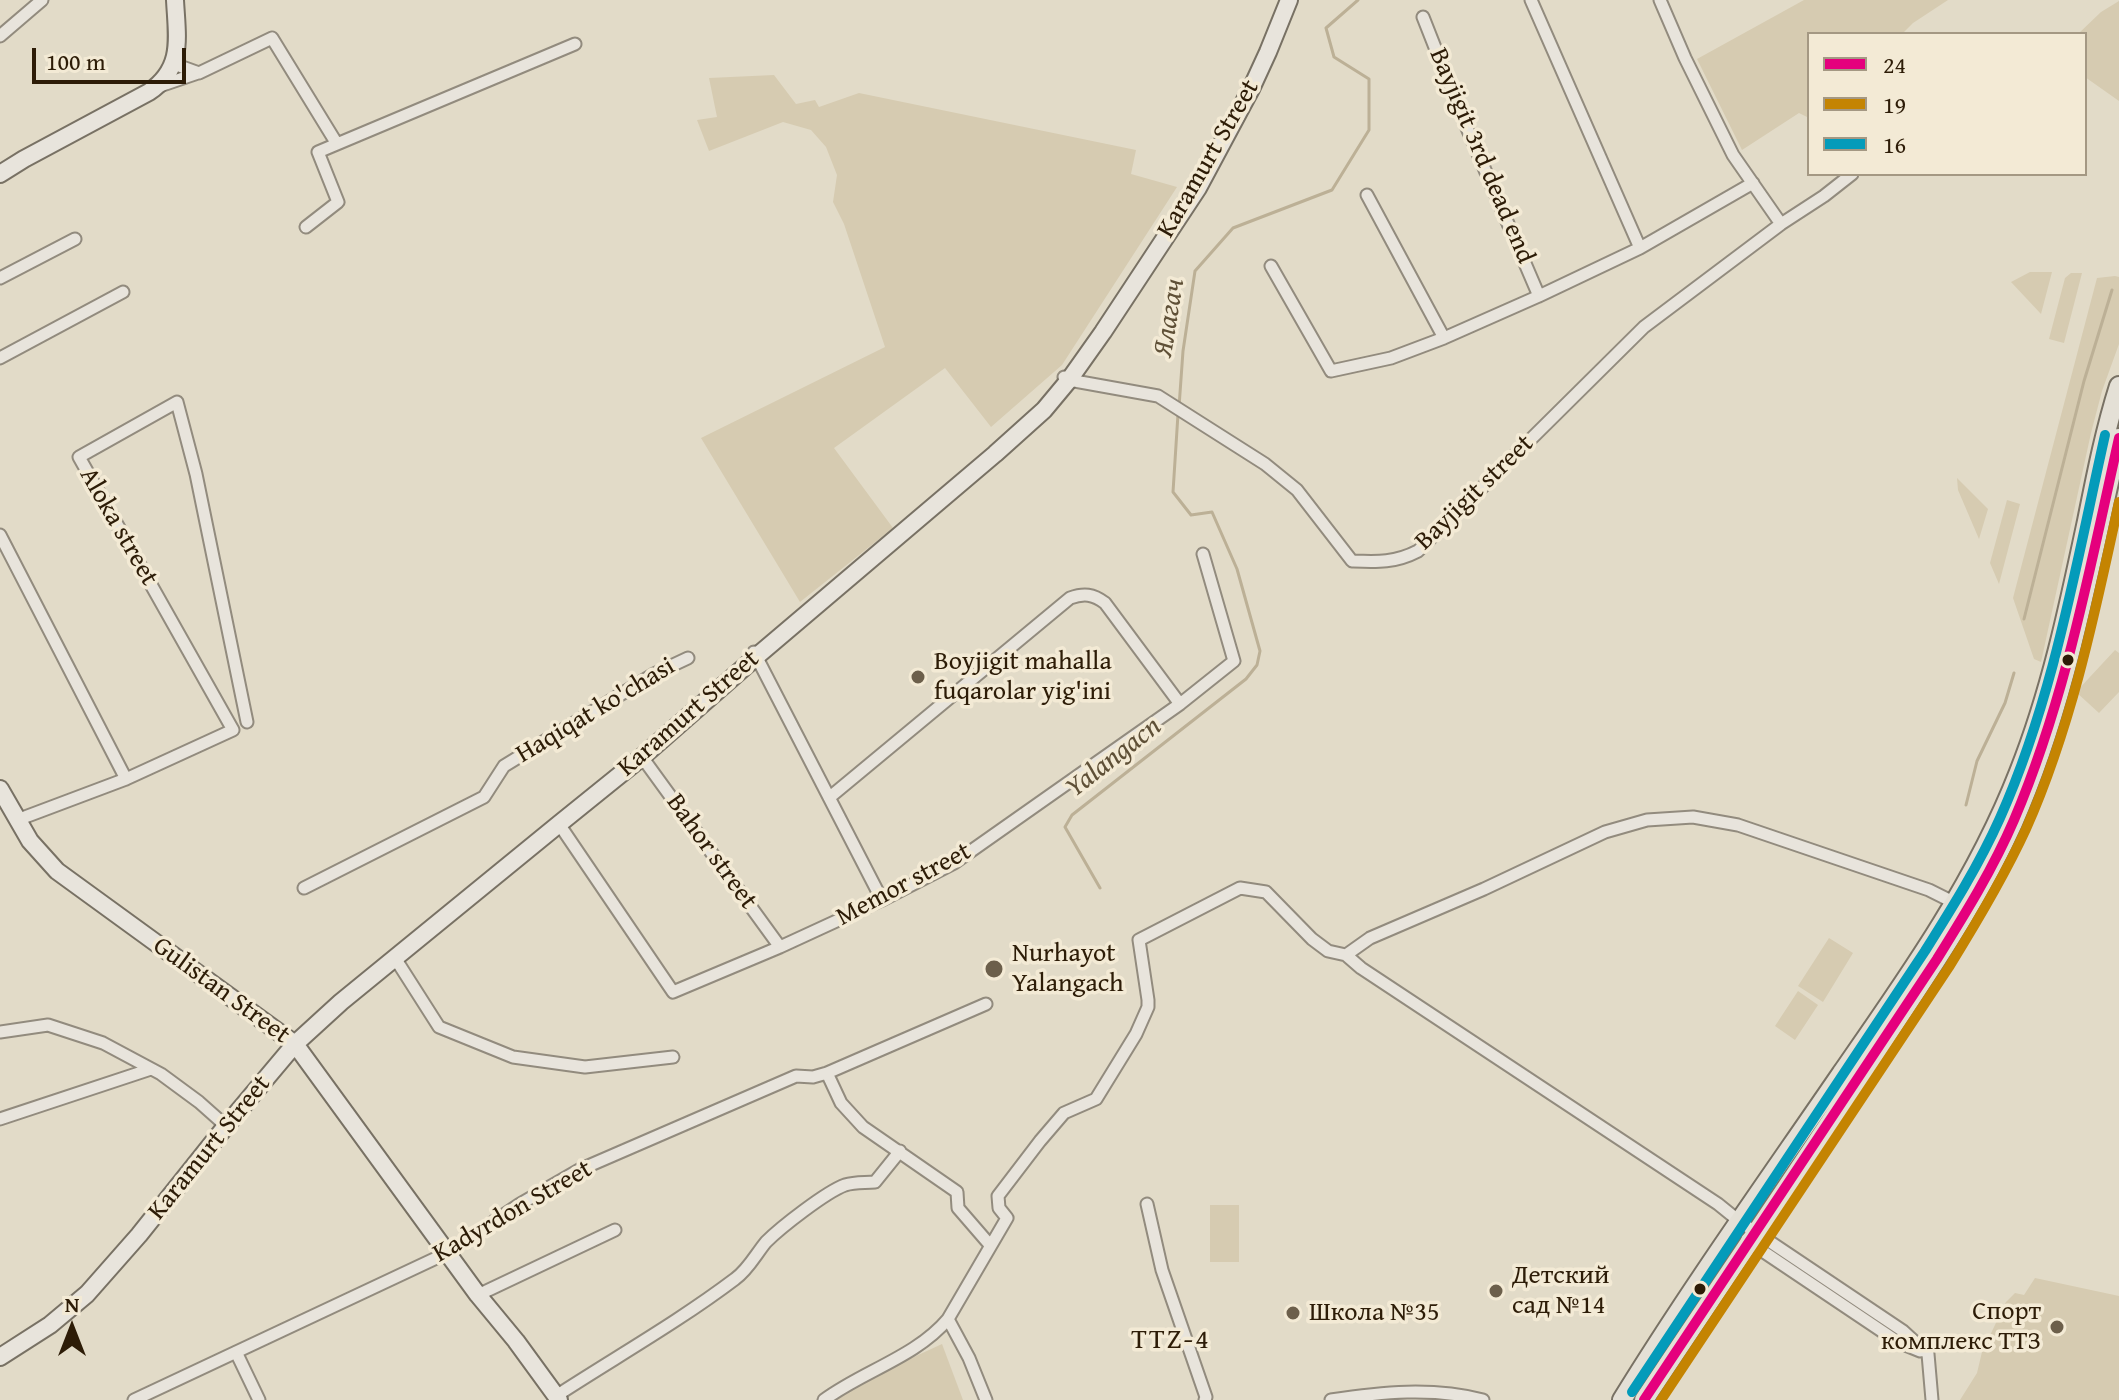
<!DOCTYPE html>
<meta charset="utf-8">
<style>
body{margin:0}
#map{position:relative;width:2119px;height:1400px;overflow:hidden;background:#e2dbc8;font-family:"Gentium Book Plus",serif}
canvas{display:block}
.legend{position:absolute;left:1807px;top:32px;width:280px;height:144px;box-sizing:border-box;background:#f3ead5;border:2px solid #a49883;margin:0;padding:10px 14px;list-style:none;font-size:24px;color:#2d1c07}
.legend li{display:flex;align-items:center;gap:16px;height:40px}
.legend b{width:40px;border:2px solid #a49883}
.north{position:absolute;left:32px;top:1288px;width:80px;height:80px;-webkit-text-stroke:6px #f3ead5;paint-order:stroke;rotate:0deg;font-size:22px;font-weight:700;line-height:32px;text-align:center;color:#2d1c07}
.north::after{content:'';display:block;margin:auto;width:28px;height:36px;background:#2d1c07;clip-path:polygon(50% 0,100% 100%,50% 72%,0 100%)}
.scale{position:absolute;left:32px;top:48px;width:154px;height:36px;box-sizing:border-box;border:4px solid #2d1c07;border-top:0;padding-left:10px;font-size:24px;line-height:28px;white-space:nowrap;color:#2d1c07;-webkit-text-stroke:6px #f3ead5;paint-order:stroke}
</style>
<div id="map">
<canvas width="2119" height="1400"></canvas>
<ul class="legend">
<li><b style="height:10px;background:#e5007d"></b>24</li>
<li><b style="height:10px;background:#c48402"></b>19</li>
<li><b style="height:10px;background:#049bba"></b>16</li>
</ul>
<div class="north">N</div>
<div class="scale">100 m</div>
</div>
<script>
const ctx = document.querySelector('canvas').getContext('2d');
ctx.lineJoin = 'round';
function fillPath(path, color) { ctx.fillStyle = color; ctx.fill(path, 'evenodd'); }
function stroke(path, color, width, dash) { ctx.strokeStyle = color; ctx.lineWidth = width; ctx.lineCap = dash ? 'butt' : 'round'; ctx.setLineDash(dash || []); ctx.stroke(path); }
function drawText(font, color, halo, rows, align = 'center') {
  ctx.font = font + ' "Gentium Book Plus",serif'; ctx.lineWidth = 7; ctx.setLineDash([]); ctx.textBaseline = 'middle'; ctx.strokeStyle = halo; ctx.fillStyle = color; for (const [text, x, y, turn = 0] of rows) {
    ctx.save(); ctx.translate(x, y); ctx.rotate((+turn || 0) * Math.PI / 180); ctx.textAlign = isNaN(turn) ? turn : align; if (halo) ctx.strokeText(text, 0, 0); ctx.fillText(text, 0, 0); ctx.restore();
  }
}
const green = new Path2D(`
 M 1804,0 L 1948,0 L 1913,23 L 1902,34 L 1809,34 L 1809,118 L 1799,113 L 1742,150 L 1697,59 Z
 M 2119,1 L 2119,101 L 2085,77 L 2085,34 L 2078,34 L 2101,12 Z
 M 774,75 L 796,104 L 815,100 L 819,107 L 859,93 L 1136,150 L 1131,174 L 1177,187 L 1062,365 L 991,427 L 945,368 L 834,448 L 893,528 L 800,602 L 701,438 L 885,347 L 844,224 L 833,202 L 837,175 L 826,147 L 811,130 L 783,122 L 709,151 L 697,120 L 717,117 L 709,78 Z
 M 2030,272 L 2052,272 L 2041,314 L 2011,282 Z
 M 2071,273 L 2082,273 L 2064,343 L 2049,339 L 2065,278 Z
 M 2115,276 L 2119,277 L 2119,344 L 2102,391 L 2091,433 L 2041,662 L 2034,659 L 2013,598 L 2097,278 Z
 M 1957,478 L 1988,509 L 1979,539 L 1958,490 Z
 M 2007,500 L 2020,504 L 1999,584 L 1990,563 Z
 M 2115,650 L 2119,653 L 2119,692 L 2099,713 L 2076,692 Z
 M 1829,938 L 1853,953 L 1823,1002 L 1798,986 Z
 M 1798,991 L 1818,1005 L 1795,1040 L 1775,1026 Z
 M 1210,1205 L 1239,1205 L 1239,1262 L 1210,1262 Z
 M 2035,1278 L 2119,1296 L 2119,1400 L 1960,1400 L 1977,1373 L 1982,1352 L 2006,1302 L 2015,1293 L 2024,1295 Z
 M 942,1344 L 963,1400 L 832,1400 L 851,1386 Z`);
const stream = new Path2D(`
 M 1179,407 L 1183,351 L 1195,271 L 1233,228 L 1332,190 L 1369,130 L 1369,79 L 1334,57 L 1326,28 L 1358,0
 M 2024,619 L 2084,381 L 2112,290
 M 1966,805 L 1977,761 L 2005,703 L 2014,673
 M 1100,888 L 1065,827 L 1072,815 L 1246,679 L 1257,665 L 1260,651 L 1237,569 L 1212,512 L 1191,515 L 1173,492 L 1178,414`);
const street = new Path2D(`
 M 1531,0 L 1640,248
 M 1660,0 L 1685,58 L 1733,155 L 1781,224
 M 1423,17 L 1464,121 L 1539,296
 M 0,36 L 42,0
 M 174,64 L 199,73 L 272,38 L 337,144 L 575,44
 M 157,87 L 198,73
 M 1367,195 L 1444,338
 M 306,227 L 338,202 L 318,152 L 337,144
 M 1271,266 L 1331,371 L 1391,358 L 1444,338 L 1539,296 L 1640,248 L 1753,183
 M 0,278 L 75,239
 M 0,358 L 123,292
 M 1064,377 L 1069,380 L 1158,396 L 1265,464 L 1297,490 L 1352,561 C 1377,562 1395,563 1418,551 L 1644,327 L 1781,224 L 1824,196 L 1852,174
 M 0,535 L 126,779
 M 754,652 L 882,900
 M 642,757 L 780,947
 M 830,797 L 1070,598 C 1084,593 1093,594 1105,603 L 1180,704
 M 17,820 L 126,779 L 233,730 L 79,457 L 177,402 L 196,474 L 247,722
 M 559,824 L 673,992 L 780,947 L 882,900 L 954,863 L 1180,704 L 1234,661 L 1203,554
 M 304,888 L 484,797 L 504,766 L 654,674 L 688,658
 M 1346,955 L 1370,938 L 1484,889 L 1605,832 L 1647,820 L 1693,817 L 1738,825 L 1929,890 L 1955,903
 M 395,958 L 439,1027 L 513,1057 L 585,1067 L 673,1057
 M 0,1032 L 48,1025 L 103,1043 L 161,1074 L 199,1102 L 226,1126
 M 827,1073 L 841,1103 L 863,1127 L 957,1192 L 958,1208 L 990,1245
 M 0,1119 L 151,1069
 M 1147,1204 L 1162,1270 L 1206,1397 L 1205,1400
 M 1747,1239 L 1749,1242 L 1898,1342 L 1920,1351
 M 478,1295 L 615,1230
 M 948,1319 L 969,1358 L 986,1400
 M 236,1352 L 259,1400
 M 555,1399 L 556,1396 C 616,1357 678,1322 735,1279 C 748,1270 756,1254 766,1242 C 781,1227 826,1192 845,1185 C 855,1182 864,1183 875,1182 L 900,1151
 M 134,1400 L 447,1253 L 520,1204 L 579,1170 L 796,1076 L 813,1077 L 827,1073 L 986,1004
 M 824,1400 C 863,1371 916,1357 948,1319 L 1007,1218 L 999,1208 L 998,1196 L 1040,1141 L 1064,1113 L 1096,1099 L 1136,1034 L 1148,1007 L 1148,1000 L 1139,940 L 1240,888 L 1266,892 L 1312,939 L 1328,951 L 1346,955 L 1361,968 L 1718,1204 L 1739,1221 L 1903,1331 L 1928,1354 L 1932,1400
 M 1331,1400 C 1381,1392 1433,1387 1483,1400`);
const secondary = new Path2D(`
 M 0,174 L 24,159 L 149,92 C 184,68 177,38 175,0
 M 0,789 L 30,841 L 57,871 L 295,1044 L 478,1295 L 516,1341 L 559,1400
 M 0,1357 L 50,1325 L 87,1294 L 139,1235 L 226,1126 L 295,1044 L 341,1002 L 559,824 L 642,757 L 757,656 L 995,454 L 1044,410 L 1069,380 L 1103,332 L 1198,188 L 1251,89 L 1268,52 L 1289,0`);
const primary = new Path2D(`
 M 1622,1400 C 1691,1288 1767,1182 1841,1074 C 1908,978 1976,882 2019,772 C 2051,692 2069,606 2087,521 C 2096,476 2105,430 2119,386
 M 1644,1400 C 1724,1279 1807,1159 1886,1037 C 1931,968 1979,899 2013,823 C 2067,701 2089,567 2119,438`);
const bus1 = new Path2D(`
 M 1644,1400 L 1937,959 C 1965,914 1993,869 2014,820 C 2066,698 2090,567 2119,438`);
const bus2 = new Path2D(`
 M 1661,1400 L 1949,967 C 1977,922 2004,877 2026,829 C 2072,725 2095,613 2119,502`);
const bus3 = new Path2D(`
 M 1632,1392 L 1925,951 C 1952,908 1979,865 2000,818 C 2054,697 2076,564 2105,435`);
const markers = [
 [2068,660,7,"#2d1c07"],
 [918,677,8,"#6c5f4b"],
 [994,969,10,"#6c5f4b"],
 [1700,1289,7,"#2d1c07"],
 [1496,1291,8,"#6c5f4b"],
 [1293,1313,8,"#6c5f4b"],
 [2057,1327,8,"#6c5f4b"]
];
const streetNames = [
 ["Bayjigit 3rd dead end",1481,156,67],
 ["Karamurt Street",1209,159,-60],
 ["Bayjigit street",1475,493,-44],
 ["Aloka street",118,527,60],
 ["Haqiqat ko'chasi",596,711,-31],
 ["Karamurt Street",689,714,-41],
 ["Bahor street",711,852,54],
 ["Memor street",904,885,-28],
 ["Gulistan Street",221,991,36],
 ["Karamurt Street",210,1148,-51],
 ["Kadyrdon Street",513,1212,-30]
];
const poiNames = [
 ["Boyjigit mahalla",934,662],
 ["fuqarolar yig'ini",934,692],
 ["Nurhayot",1012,954],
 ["Yalangach",1012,984],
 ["Детский",1512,1276],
 ["сад №14",1512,1306],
 ["Спорт",2041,1312,"right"],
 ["комплекс ТТЗ",2041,1342,"right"],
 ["Школа №35",1309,1313]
];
const waterNames = [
 ["Ялагач",1170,318,-81],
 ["Yalangacn",1114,758,-38]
];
const neighbourhoodNames = [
 ["TTZ-4",1171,1341]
];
fillPath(green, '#d6cbb1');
stroke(stream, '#bcb096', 3);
stroke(street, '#928b7e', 15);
stroke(secondary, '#787164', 20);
stroke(primary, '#787164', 22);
stroke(street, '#e8e4dc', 11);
stroke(secondary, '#e8e4dc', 16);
stroke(primary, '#e4e0d6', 18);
stroke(bus1, '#e5007d', 10);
stroke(bus2, '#c48402', 10);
stroke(bus3, '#049bba', 10);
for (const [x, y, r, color] of markers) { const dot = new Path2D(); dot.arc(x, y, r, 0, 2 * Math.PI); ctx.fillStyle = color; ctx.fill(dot); stroke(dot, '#f3ead5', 3); }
drawText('26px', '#2d1c07', '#f3ead5', streetNames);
drawText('26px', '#2d1c07', '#f3ead5', poiNames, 'left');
drawText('italic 28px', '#5f5037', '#f3ead5', waterNames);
ctx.letterSpacing = '2px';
drawText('28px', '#2d1c07', '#f3ead5', neighbourhoodNames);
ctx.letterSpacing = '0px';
</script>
